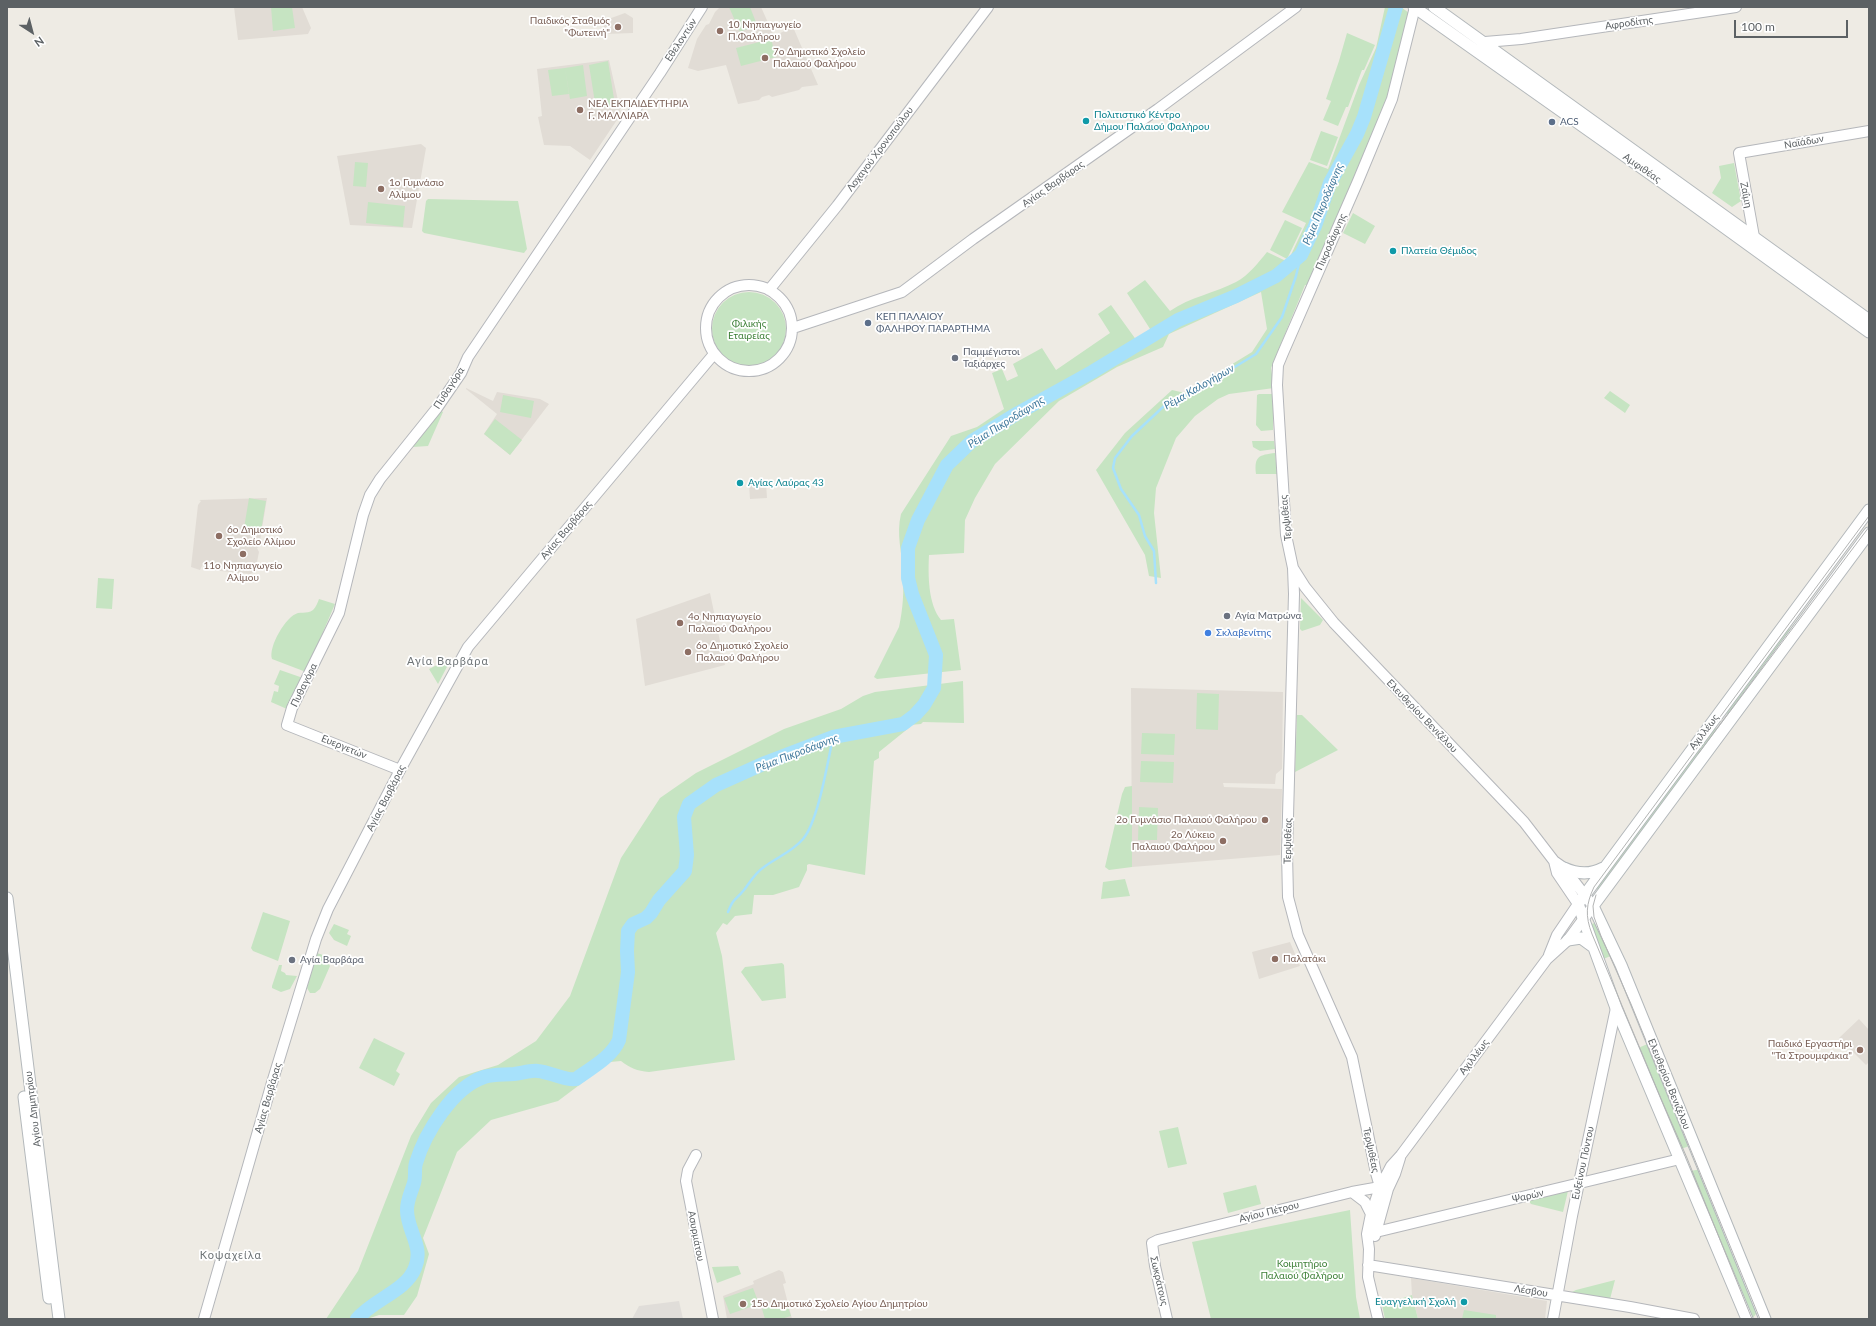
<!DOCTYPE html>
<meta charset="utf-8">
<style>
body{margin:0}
#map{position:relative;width:1876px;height:1326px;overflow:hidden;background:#eeebe4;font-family:Lato,sans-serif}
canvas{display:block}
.frame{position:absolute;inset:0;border:8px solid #5c6164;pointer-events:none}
.north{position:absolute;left:12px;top:12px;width:40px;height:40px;-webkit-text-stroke:3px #fff;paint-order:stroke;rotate:144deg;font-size:11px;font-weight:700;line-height:16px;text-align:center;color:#5c6164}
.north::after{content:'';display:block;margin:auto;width:14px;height:18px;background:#5c6164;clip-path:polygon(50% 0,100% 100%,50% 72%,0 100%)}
.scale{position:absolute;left:1734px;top:20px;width:114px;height:18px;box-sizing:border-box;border:2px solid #5c6164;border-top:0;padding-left:5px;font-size:12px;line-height:14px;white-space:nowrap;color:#5c6164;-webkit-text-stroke:3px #fff;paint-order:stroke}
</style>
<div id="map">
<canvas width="1876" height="1326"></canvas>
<div class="frame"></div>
<div class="north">N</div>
<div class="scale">100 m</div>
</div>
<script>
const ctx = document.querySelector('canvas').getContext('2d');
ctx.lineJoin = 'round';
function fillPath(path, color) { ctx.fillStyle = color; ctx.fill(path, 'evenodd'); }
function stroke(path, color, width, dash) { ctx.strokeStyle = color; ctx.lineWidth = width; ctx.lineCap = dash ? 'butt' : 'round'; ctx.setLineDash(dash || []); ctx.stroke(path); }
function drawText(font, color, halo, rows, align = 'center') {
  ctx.font = font + ' Lato,sans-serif'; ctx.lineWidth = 3.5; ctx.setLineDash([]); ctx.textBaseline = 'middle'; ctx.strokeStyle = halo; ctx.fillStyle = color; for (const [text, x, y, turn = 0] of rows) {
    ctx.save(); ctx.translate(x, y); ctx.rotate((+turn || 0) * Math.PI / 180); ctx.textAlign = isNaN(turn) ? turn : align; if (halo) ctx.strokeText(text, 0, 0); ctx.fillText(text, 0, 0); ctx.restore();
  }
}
const industrial = new Path2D(`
 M 679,1301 L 683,1319 L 632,1319 L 639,1306 Z`);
const education = new Path2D(`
 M 234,7 L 302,7 L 311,28 L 308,34 L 238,40 Z
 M 720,7 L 761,7 L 774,36 L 793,27 L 818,85 L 802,87 L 799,90 L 772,97 L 769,95 L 762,97 L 759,100 L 738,104 L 726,65 L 698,71 L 688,68 L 697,39 L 706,25 L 709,24 L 715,12 Z
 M 625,13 L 633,18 L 633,33 L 605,34 L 603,21 Z
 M 609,60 L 621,114 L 590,160 L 570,146 L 544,145 L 538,117 L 542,116 L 537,69 Z
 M 421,144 L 426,148 L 412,228 L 350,225 L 337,156 Z
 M 466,388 L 493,401 L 497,392 L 540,399 L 549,404 L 510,455 L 484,434 L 497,414 L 466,389 Z
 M 766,483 L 767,498 L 750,499 L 749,484 Z
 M 267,498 L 259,547 L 257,548 L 259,552 L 255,572 L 250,574 L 211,570 L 211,566 L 203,564 L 200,570 L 191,567 L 198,505 L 201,501 L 199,500 Z
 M 710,593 L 725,665 L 645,686 L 636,619 Z
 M 1131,688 L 1283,692 L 1282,769 L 1276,774 L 1275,784 L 1223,783 L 1224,787 L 1282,789 L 1280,855 L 1132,867 Z
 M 1290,942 L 1300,966 L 1259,979 L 1252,952 Z
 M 1859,1019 L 1869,1030 L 1869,1062 L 1866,1065 L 1839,1038 Z
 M 779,1270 L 783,1272 L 786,1283 L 783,1284 L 792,1319 L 727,1319 L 723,1296 L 754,1284 L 753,1281 Z
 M 1411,1278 L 1547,1301 L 1545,1319 L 1418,1319 L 1412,1295 Z`);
const green = new Path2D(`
 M 271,7 L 292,7 L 295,28 L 273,31 Z
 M 729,7 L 750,7 L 757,25 L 740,32 Z
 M 1385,7 L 1401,7 L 1409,13 L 1387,102 L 1309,285 L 1305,285 L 1271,368 L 1274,388 L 1229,394 L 1218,399 L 1195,416 L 1176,438 L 1156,488 L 1154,513 L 1161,578 L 1149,576 L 1145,555 L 1096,470 L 1125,433 L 1172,390 L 1185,393 L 1252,352 L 1267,329 L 1261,292 L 1169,334 L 1163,347 L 1117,367 L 1059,401 L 995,464 L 975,498 L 965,520 L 964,553 L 929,555 C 928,575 928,604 941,620 L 954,619 L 961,670 L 877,679 L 874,677 L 899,627 C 903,609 904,591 903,572 C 902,553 896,534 901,514 L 951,436 L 977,427 L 1004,409 L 992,373 L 1002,369 L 1007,381 L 1018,376 L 1013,364 L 1042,348 L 1056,370 L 1110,333 L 1098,314 L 1111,305 L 1137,341 L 1152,332 L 1127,293 L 1145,280 L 1170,311 C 1190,297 1215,293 1236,282 C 1249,275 1258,263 1267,252 L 1286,261 L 1289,259 L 1306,223 L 1282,212 L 1309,162 L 1328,169 L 1359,85 L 1376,48 Z
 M 1347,33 L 1375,45 L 1364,70 L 1362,70 L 1348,107 L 1346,107 L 1338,126 L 1323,120 L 1331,101 L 1326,99 L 1339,61 Z
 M 771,39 L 776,57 L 741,66 L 736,48 Z
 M 608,61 L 615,105 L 596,109 L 589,65 Z
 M 583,65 L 587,96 L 570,99 L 565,68 Z
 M 565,68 L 569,94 L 552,96 L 548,70 Z
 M 1321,131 L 1338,137 L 1327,166 L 1310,160 Z
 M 355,162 L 368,163 L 366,187 L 353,186 Z
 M 1734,163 L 1741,201 L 1732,207 L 1712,193 L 1721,178 L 1719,166 Z
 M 428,199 L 518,201 L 527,249 L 524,253 L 424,233 L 422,231 L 426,201 Z
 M 368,202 L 405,206 L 403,227 L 366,223 Z
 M 1353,213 L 1375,226 L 1365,244 L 1343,233 Z
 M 1285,220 L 1302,228 L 1287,259 L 1270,250 Z
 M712 329a37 37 0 1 1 74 0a37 37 0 1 1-74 0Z
 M 1610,391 L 1630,405 L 1625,413 L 1604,398 Z
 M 1259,394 L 1272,394 L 1273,397 L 1273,430 L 1261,431 L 1256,425 L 1257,395 Z
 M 503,395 L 534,401 L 531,418 L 500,412 Z
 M 441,411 L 443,412 L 428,446 L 413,447 L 413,444 Z
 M 495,419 L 522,440 L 510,455 L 484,434 Z
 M 1252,441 L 1274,441 L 1275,449 L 1260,451 L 1253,447 Z
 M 1275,453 L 1277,474 L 1256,474 C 1254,456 1259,455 1275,453 Z
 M 249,498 L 266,501 L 261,531 L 244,528 Z
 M 1842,561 L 1729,715 L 1722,710 L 1788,628 L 1790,629 Z
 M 98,578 L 114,579 L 112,609 L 96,608 Z
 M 1301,598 L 1323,620 L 1320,625 L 1302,631 L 1300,629 Z
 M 319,599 L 335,604 L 306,672 L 272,659 C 268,647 286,616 298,613 C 303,612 308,614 313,610 C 316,607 318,602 319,599 Z
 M 447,660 L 449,663 L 438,684 L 429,669 Z
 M 280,670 L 303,678 L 287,709 L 271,702 L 274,691 L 278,692 L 279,686 L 274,684 Z
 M 963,681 L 964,723 L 923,722 L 921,724 L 877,728 L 910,726 L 910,727 L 879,752 L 879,758 L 874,761 L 865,875 L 809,864 L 807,865 L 807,870 L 799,887 L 773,895 L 754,895 L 752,914 L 735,916 L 727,925 L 723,923 L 716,933 L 722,956 L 735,1060 L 649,1072 C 637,1071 630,1068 621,1061 L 610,1062 L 558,1101 L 491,1120 L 457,1152 L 423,1238 L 429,1254 L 417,1296 L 404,1315 L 379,1315 L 367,1319 L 326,1319 L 358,1271 L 411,1136 L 431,1103 L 459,1077 L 498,1065 L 536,1041 L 570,996 L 621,858 L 660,798 L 696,773 L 784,729 L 841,709 L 863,696 L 875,692 Z
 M 1197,693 L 1219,694 L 1218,730 L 1196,729 Z
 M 1297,715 L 1302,715 L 1338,750 L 1295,772 Z
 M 1711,726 L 1718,730 L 1599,890 L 1593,886 Z
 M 1142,733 L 1175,734 L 1174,755 L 1141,754 Z
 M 1141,761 L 1174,762 L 1173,783 L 1140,782 Z
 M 1132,786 L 1132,867 L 1109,870 L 1105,867 L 1122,794 L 1125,787 Z
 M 1139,807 L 1158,808 L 1157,840 L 1138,840 Z
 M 1125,879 L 1130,896 L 1101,899 L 1103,882 Z
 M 263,912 L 290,921 L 278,961 L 253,951 L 251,948 Z
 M 1599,921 L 1613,955 L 1601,960 L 1587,926 Z
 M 334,924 L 349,930 L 347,934 L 351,936 L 347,946 L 334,940 L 329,933 Z
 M 317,953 L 323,955 L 330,966 L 320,989 L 315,993 L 310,993 L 307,988 Z
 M 782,963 L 784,965 L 786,998 L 762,1001 L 741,972 L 745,967 Z
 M 279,965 L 282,965 L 281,971 L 285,973 L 286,975 L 297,976 L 290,989 L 281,992 L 272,988 L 272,986 Z
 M 374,1038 L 405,1053 L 396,1071 L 400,1074 L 394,1086 L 359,1068 Z
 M 1650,1043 L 1692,1145 L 1681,1149 L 1638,1048 Z
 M 1178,1127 L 1187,1164 L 1168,1168 L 1159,1131 Z
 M 1702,1169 L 1759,1310 L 1752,1319 L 1690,1171 Z
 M 1256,1185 L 1261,1204 L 1228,1213 L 1223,1193 Z
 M 1568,1191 L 1563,1212 L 1531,1204 L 1528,1200 Z
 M 1350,1210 L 1356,1297 L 1360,1319 L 1211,1319 L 1192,1242 Z
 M 738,1266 L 741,1274 L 717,1283 L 712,1267 Z
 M 1615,1280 L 1610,1299 L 1572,1292 L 1576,1290 Z
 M 753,1288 L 759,1304 L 730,1314 L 724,1298 Z
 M 1412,1295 L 1418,1319 L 1385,1319 L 1382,1305 Z
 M 786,1301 L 791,1316 L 781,1319 L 765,1319 L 762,1309 Z
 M 1464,1310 L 1496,1315 L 1496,1319 L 1462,1319 Z`);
const stream = new Path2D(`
 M 1156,583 L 1154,551 L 1145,536 L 1139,515 L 1121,489 L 1113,468 L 1115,458 L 1132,436 L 1164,406 L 1202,387 L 1256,354 L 1282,317 L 1296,276 L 1301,255
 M 728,912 C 734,897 735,901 744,890 C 750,882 755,873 764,867 C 777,857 792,852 803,839 C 818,822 828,761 833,737`);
const river = new Path2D(`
 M 357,1319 C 374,1299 406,1291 415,1268 C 424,1246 407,1231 407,1210 C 407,1200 411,1193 414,1183 C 416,1176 414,1169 416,1163 C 425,1133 453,1087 484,1077 C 494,1074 504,1075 514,1074 C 522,1073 531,1070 538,1071 C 549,1072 568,1081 576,1079 C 591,1068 612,1057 619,1040 L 628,972 L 627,951 L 628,931 L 633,924 L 646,918 L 651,913 L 659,900 L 685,871 L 687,855 L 684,817 L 689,804 L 716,785 L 765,763 L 833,737 L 903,724 L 915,715 L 924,705 L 934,688 L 936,655 L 912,594 L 908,578 L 908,548 L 918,520 L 947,465 L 972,441 L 1018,413 L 1092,372 L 1178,320 L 1236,296 L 1276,276 L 1301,255 L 1315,226 L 1330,183 L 1357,134 L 1364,117 L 1396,7`);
const tertiary = new Path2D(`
 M 1485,42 L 1521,39 L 1736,7
 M 1751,242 L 1754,237 L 1739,153 L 1869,131
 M706 328a43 43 0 1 1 86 0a43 43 0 1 1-86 0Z
 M 769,290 L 837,206 L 988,7
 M 793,328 L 902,292 L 973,239 L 1158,109 L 1296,7
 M 1293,568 L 1305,587 L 1334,623 L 1524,822 L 1554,861 L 1564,868 L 1593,906 L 1568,940 L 1547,959 L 1401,1155 L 1391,1166 L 1380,1187 L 1371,1214 L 1367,1234 L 1369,1249 L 1368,1277 L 1378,1319
 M 400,770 L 287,725 L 292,708 L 339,613 L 363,515 L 370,495 L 380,479 L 437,408 L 461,373 L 468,357 L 660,73 L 702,7
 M 1549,955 L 1557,935 L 1578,904 L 1557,873 L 1554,861
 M 696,1155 L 688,1170 L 686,1181 L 713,1319
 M 1380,1187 L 1376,1173 L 1352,1057 L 1298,935 L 1288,897 L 1287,853 L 1294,594 L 1293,568 L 1286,535 L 1284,501 L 1277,385 L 1278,365 L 1283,353 L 1358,181 L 1392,99 L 1415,7
 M 1352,1192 L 1365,1202 L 1371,1214
 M 1376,1232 L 1680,1159
 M 1375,1236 L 1388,1189 L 1395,1174 L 1400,1158
 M 1368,1265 L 1630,1307 L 1694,1319
 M 204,1319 L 271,1086 L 316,939 L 328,909 L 400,770 L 468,647 L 714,354
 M 1167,1319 L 1155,1266 L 1152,1243 L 1158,1240 L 1352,1192 L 1380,1187 L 1388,1189
 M 1553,1319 L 1572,1216 L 1616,1008`);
const secondary = new Path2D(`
 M 1414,7 L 1663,183 L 1869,332
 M 1434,7 L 1869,320
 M 1564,868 C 1577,874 1590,875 1603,868
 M 7,898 L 59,1319
 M 1568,940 L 1581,938 L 1592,946
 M 24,1097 L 49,1298
 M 1747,1319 L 1616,1008 L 1578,904 L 1869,510
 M 1765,1319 L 1621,965 L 1593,906 L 1869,533`);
const tram = new Path2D(`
 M 1698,754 L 1869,527
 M 1596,895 L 1593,906 L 1594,917 L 1601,936 L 1631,1004 L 1760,1319
 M 1752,1319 L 1687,1158 L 1662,1101 L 1592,934 C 1585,916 1586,904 1594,887 L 1869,516`);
const markers = [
 [618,27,4,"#8d6e63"],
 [720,31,4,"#8d6e63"],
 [765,58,4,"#8d6e63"],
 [580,110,4,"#8d6e63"],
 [1086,121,4,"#0f9aa8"],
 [1552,122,4,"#5c6f8a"],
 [381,189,4,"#8d6e63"],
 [1393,251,4,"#0f9aa8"],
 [868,323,4,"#5c6f8a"],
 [955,358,4,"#6b7280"],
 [740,483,4,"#0f9aa8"],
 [219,536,4,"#8d6e63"],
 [243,554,4,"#8d6e63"],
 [1227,616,4,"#6b7280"],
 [680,623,4,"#8d6e63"],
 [1208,633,4,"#3f7fe0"],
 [688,652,4,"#8d6e63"],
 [1265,820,4,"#8d6e63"],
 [1223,841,4,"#8d6e63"],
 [1275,959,4,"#8d6e63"],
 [292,960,4,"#6b7280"],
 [1860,1050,4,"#8d6e63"],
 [1464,1302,4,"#0f9aa8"],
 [743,1304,4,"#8d6e63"]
];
const educationNames = [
 ["Παιδικός Σταθμός",610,21,"right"],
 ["\"Φωτεινή\"",610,33,"right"],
 ["10 Νηπιαγωγείο",728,25],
 ["Π.Φαλήρου",728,37],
 ["7ο Δημοτικό Σχολείο",773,52],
 ["Παλαιού Φαλήρου",773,64],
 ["ΝΕΑ ΕΚΠΑΙΔΕΥΤΗΡΙΑ",588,104],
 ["Γ. ΜΑΛΛΙΑΡΑ",588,116],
 ["1ο Γυμνάσιο",389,183],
 ["Αλίμου",389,195],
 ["6ο Δημοτικό",227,530],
 ["Σχολείο Αλίμου",227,542],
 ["11ο Νηπιαγωγείο",243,566,"center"],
 ["Αλίμου",243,578,"center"],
 ["4ο Νηπιαγωγείο",688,617],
 ["Παλαιού Φαλήρου",688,629],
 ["6ο Δημοτικό Σχολείο",696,646],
 ["Παλαιού Φαλήρου",696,658],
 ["2ο Γυμνάσιο Παλαιού Φαλήρου",1257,820,"right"],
 ["2ο Λύκειο",1215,835,"right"],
 ["Παλαιού Φαλήρου",1215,847,"right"],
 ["Παλατάκι",1283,959],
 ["Παιδικό Εργαστήρι",1852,1044,"right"],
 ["\"Τα Στρουμφάκια\"",1852,1056,"right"],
 ["15ο Δημοτικό Σχολείο Αγίου Δημητρίου",751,1304]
];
const streetNames = [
 ["Αφροδίτης",1629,23,-8],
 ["Εθελοντών",681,40,-57],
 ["Ναϊάδων",1804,142,-10],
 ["Λοχαγού Χρονοπούλου",880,149,-53],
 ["Αμφιθέας",1642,168,35],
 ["Αγίας Βαρβάρας",1053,184,-35],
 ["Ζαΐμη",1746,195,79],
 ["Πικροδάφνης",1331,242,-66],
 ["Πυθαγόρα",449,388,-57],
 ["Τερψιθέας",1286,518,-96],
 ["Αγίας Βαρβάρας",566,530,-50],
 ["Πυθαγόρα",304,685,-64],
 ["Ελευθερίου Βενιζέλου",1422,716,46],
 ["Αχιλλέως",1704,732,-53],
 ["Ευεργετών",344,747,22],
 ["Αγίας Βαρβάρας",386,798,-63],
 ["Τερψιθέας",1288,841,-89],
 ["Αχιλλέως",1474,1057,-53],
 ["Ελευθερίου Βενιζέλου",1669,1084,68],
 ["Αγίας Βαρβάρας",268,1098,-74],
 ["Αγίου Δημητρίου",33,1109,-97],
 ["Τερψιθέας",1371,1150,78],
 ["Ευξείνου Πόντου",1583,1163,-78],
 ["Ψαρών",1528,1196,-13],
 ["Αγίου Πέτρου",1269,1212,-14],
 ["Ασυρμάτου",696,1236,79],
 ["Σωκράτους",1159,1281,77],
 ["Λέσβου",1531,1291,9]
];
const cultureNames = [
 ["Πολιτιστικό Κέντρο",1094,115],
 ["Δήμου Παλαιού Φαλήρου",1094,127],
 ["Πλατεία Θέμιδος",1401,251],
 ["Αγίας Λαύρας 43",748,483],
 ["Ευαγγελική Σχολή",1456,1302,"right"]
];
const serviceNames = [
 ["ACS",1560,122],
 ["ΚΕΠ ΠΑΛΑΙΟΥ",876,317],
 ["ΦΑΛΗΡΟΥ ΠΑΡΑΡΤΗΜΑ",876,329]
];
const parkNames = [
 ["Φιλικής",749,324],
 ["Εταιρείας",749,336],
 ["Κοιμητήριο",1302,1264],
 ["Παλαιού Φαλήρου",1302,1276]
];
const worshipNames = [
 ["Παμμέγιστοι",963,352],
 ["Ταξιάρχες",963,364],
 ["Αγία Ματρώνα",1235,616],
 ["Αγία Βαρβάρα",300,960]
];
const shopNames = [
 ["Σκλαβενίτης",1216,633]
];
const waterNames = [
 ["Ρέμα Πικροδάφνης",1323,204,-67],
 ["Ρέμα Καλογήρων",1199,387,-30],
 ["Ρέμα Πικροδάφνης",1006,422,-32],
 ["Ρέμα Πικροδάφνης",797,753,-21]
];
const neighbourhoodNames = [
 ["Αγία Βαρβάρα",448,661],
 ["Κοψαχείλα",231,1255]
];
fillPath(industrial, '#e0ddd9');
fillPath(education, '#e1dcd5');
fillPath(green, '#c6e4c2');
stroke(stream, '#a7e1fb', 2.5);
stroke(river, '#a7e1fb', 14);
stroke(tertiary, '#b5b7bb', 12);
stroke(secondary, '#b3b8bb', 13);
stroke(tertiary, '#fff', 10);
stroke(secondary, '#fff', 11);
stroke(tram, '#b3b4b4', 1);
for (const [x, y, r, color] of markers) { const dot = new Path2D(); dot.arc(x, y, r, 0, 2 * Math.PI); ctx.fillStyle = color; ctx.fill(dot); stroke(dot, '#fff', 1.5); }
drawText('10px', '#785e54', '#fff', educationNames, 'left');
drawText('10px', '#5c6164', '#fff', streetNames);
drawText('10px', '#0d838f', '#fff', cultureNames, 'left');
drawText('10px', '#4e5e75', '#fff', serviceNames, 'left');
drawText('10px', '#3e8038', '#fff', parkNames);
drawText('10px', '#5b616d', '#fff', worshipNames, 'left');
drawText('10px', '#366cbe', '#fff', shopNames, 'left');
drawText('italic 11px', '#3f789b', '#fff', waterNames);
ctx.letterSpacing = '1px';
drawText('11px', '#6d7376', '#fff', neighbourhoodNames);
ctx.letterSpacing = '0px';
</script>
